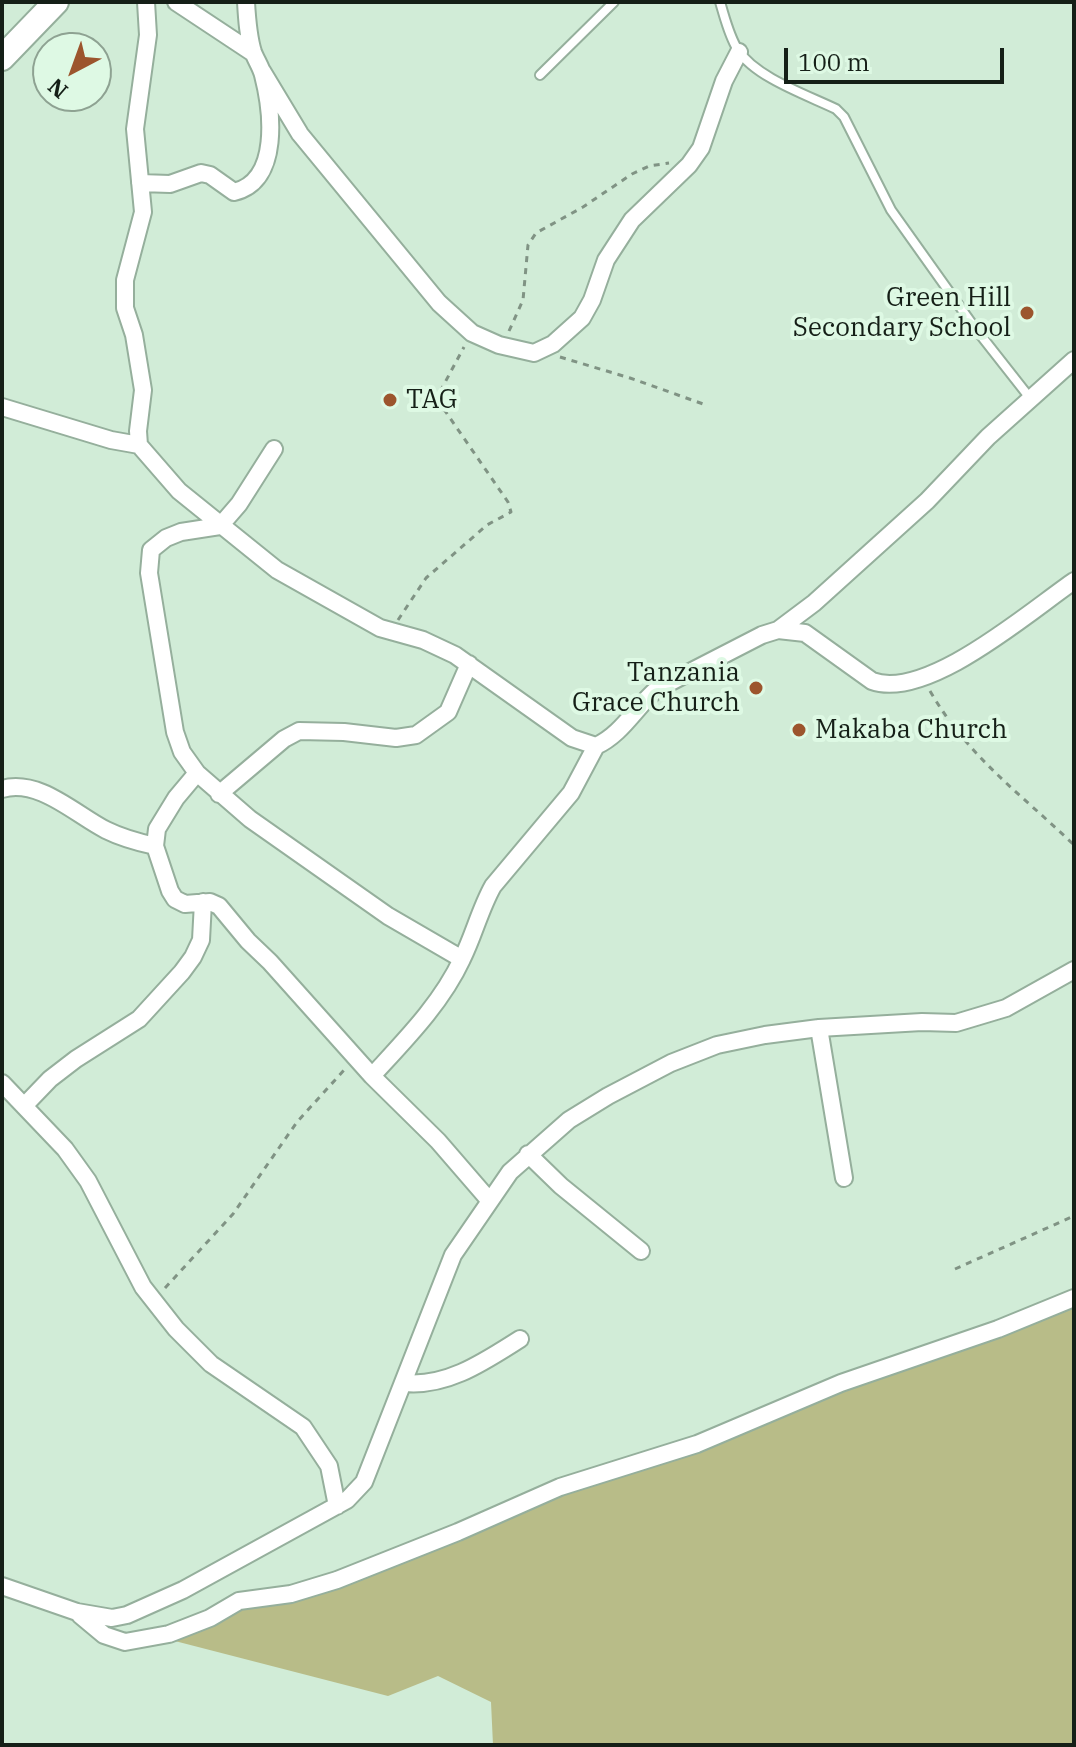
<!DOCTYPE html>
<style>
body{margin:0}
#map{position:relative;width:1076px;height:1747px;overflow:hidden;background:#d1ecd7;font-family:"IBM Plex Serif",serif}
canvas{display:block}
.frame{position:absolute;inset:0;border:4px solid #151f17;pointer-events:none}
.north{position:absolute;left:32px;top:32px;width:80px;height:80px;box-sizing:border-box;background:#def9e4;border:2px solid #8ea292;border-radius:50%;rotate:221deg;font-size:22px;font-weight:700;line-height:32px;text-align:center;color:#151f17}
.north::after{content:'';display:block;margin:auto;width:28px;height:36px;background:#9c552d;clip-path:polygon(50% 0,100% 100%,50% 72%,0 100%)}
.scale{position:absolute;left:784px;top:48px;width:220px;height:36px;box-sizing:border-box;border:4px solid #151f17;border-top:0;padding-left:10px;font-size:24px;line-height:28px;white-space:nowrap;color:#151f17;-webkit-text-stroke:6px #def9e4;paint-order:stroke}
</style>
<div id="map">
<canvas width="1076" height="1747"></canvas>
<div class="frame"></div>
<div class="north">N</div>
<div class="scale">100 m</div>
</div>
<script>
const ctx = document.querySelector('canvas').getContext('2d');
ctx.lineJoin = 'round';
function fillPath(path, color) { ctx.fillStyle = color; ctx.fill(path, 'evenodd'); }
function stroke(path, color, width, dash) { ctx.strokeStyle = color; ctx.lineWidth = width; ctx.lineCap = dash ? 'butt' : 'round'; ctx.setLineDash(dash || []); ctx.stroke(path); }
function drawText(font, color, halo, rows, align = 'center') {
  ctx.font = font + ' "IBM Plex Serif",serif'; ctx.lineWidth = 8; ctx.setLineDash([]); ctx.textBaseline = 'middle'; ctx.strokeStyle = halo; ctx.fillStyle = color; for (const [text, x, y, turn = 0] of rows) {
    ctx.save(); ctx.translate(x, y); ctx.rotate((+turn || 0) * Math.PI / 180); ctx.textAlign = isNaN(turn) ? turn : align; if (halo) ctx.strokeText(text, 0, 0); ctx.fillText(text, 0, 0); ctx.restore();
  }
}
const green = new Path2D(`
 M 1074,1305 L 1074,1745 L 493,1745 L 491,1702 L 438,1676 L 388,1696 L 171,1640 L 241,1608 L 562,1493 Z`);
const path = new Path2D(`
 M 509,331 L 523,300 L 528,245 L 536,233 L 583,207 L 632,174 L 649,166 L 669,163
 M 560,357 L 630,378 L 706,405
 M 398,620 L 426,578 L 487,525 L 511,512 L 508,502 L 441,405 L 442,388 L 464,347
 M 930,691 C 969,758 1020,793 1074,845
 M 955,1269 L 1074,1216
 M 165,1288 L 233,1214 L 297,1122 L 345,1069`);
const lane = new Path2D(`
 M 720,2 C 725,18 729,36 738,50 C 755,77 807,95 836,109 L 844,117 L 891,210 L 975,328 L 1030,398
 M 540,75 L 614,2`);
const street = new Path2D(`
 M 146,2 L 148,35 L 135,129 L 143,212 L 125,280 L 125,308 L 134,335 L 143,390 L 138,431 L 139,445 L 179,491 L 277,570 L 380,628 L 423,640 L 455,655 L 572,738 L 596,746 C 622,734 635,708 657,689 L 762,635 L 778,630 L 805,633 L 872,681 C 927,701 1030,611 1074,581
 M 176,2 L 253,53
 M 262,71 L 300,134 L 439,303 L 472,333 L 499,345 L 534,353 L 553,344 L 582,318 L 592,300 L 606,260 L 632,220 L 689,165 L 701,148 L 724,81 L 739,52
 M 140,183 L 170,184 L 201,173 L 210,175 L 234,192 C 281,181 272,110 263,75 C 261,67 256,60 253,52 C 248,36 247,19 246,2
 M 2,407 L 111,440 L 139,445
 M 274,449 L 239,504 L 220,526 L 181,532 L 166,538 L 151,550 L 149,573 L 175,732 L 182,752 L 197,773 L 250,819 L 388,916 L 462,959
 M 778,630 L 814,603 L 927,501 L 988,437 L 1074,360
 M 197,773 L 176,798 L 157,829 L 155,846 L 170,891 L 175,899 L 185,904 L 210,902 L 219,906 L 248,941 L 270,962 L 372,1076 L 438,1141 L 489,1200
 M 2,789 C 39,778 76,815 106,830 C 122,838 137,842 155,846
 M 219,794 L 284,739 L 299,731 L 344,732 L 396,738 L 416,735 L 448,712 L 469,664
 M 819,1028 L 844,1178
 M 372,1076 C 405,1040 441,1004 462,959 C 474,935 480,909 493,886 L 571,793 L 596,746
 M 2,1083 L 65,1149 L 88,1181 L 143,1287 L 176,1329 L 211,1364 L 303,1427 L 329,1466 L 337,1506
 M 25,1105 L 50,1079 L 76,1059 L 139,1019 L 182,972 L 193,957 L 201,940 L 203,902
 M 528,1154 L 561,1186 L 641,1251
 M 405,1383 C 448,1387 485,1361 520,1339
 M 2,1586 L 77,1612 L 112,1618 L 127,1615 L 183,1590 L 347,1500 L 364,1482 L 453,1255 L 510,1172 L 569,1120 L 608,1096 L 671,1063 L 717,1045 L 765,1035 L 819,1028 L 922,1022 L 956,1023 L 1006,1008 L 1074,970
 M 80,1615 L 104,1635 L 125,1642 L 169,1634 L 210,1618 L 239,1601 L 291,1594 L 337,1580 L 458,1532 L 560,1487 L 697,1444 L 841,1383 L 998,1329 L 1074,1298`);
const secondary = new Path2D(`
 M 2,58 L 56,2`);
const markers = [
 [1027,313,8,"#9c552d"],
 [390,400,8,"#9c552d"],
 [756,688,8,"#9c552d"],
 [799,730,8,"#9c552d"]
];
const poiNames = [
 ["Green Hill",1011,298],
 ["Secondary School",1011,328],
 ["TAG",406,400,"left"],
 ["Tanzania",740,673],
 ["Grace Church",740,703],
 ["Makaba Church",815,730,"left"]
];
fillPath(green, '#b8bc88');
stroke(lane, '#95af9c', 12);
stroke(street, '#95af9c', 20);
stroke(secondary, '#95af9c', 28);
stroke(path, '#809384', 3, [6, 6]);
stroke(lane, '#fff', 8);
stroke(street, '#fff', 16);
stroke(secondary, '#fff', 24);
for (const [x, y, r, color] of markers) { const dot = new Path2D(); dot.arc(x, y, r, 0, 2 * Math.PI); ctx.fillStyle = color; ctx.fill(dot); stroke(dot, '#def9e4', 3); }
drawText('26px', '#151f17', '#def9e4', poiNames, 'right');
</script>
